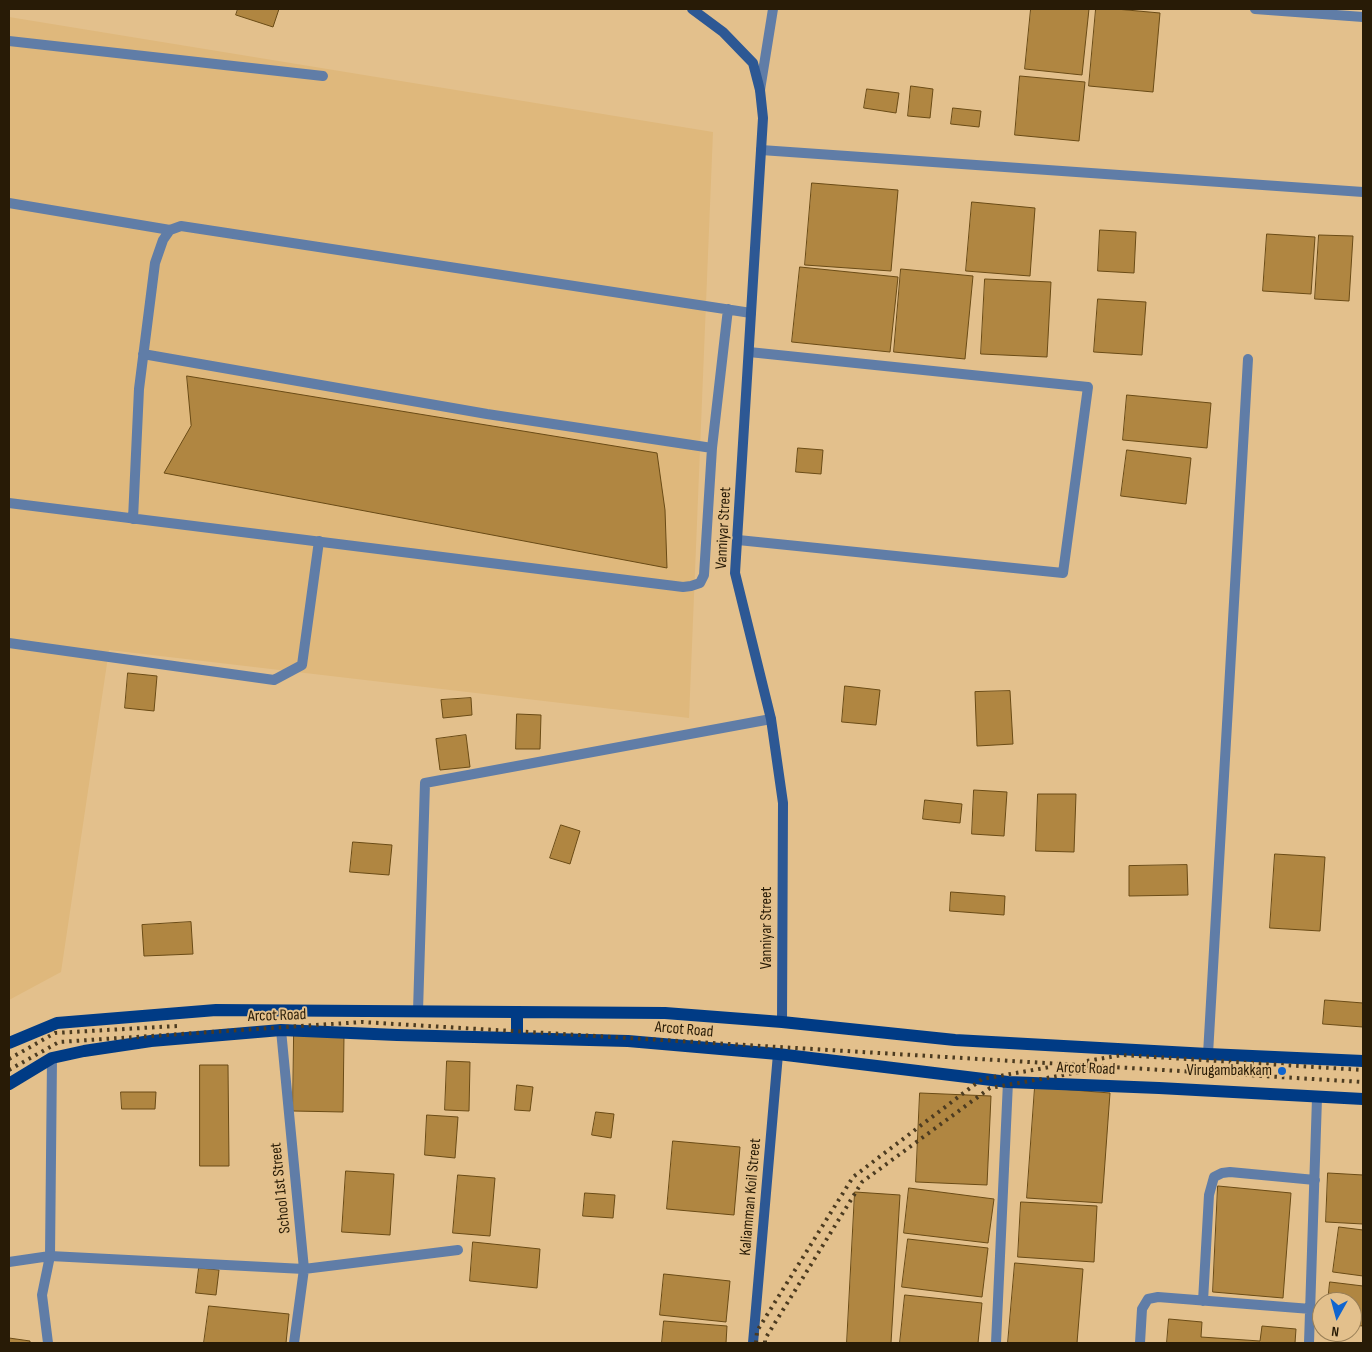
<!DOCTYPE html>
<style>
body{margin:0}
#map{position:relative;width:1372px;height:1352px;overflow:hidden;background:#e3c08c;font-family:"Sofia Sans Condensed",sans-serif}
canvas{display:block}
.frame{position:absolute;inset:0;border:10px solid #281b06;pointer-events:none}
.north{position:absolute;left:1312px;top:1292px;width:50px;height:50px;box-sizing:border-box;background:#e3c08c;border:1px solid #987e56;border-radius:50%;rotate:187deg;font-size:14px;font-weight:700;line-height:20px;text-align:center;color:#281b06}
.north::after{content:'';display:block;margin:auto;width:18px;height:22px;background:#1065cf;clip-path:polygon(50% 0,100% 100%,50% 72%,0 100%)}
</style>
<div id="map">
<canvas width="1372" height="1352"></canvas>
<div class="frame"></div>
<div class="north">N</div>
</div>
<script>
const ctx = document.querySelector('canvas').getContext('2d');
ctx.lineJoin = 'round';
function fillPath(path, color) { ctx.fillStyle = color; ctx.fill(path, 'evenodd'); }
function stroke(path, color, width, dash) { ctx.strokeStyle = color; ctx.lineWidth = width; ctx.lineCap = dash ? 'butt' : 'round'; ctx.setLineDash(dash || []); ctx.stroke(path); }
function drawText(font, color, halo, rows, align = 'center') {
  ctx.font = font + ' "Sofia Sans Condensed",sans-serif'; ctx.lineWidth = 4; ctx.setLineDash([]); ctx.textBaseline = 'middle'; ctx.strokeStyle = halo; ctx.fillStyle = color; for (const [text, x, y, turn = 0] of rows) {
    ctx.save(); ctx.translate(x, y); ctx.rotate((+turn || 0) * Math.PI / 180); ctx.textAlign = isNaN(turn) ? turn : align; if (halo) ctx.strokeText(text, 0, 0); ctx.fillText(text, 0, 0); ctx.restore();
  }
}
const built = new Path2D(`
 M 9,17 L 713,132 L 689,718 L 109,650 L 61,972 L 9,1000 Z`);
const building = new Path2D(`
 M 238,9 L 279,9 L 273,27 L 236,15 Z
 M 1031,9 L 1089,9 L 1082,75 L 1025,69 Z
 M 1096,9 L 1116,9 L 1160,13 L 1153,92 L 1089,86 Z
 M 1020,76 L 1085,82 L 1079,141 L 1015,135 Z
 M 911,86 L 933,89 L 930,118 L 908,116 Z
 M 867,89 L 899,93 L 896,113 L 864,108 Z
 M 953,108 L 981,111 L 979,127 L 951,124 Z
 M 812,183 L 898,190 L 891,271 L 805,265 Z
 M 972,202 L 1035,208 L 1030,276 L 966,271 Z
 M 1100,230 L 1136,232 L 1134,273 L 1098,271 Z
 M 1267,234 L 1315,237 L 1311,294 L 1263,291 Z
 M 1319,235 L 1353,236 L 1349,301 L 1315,299 Z
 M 800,267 L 898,277 L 890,352 L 792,342 Z
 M 901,269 L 973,276 L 965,359 L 894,352 Z
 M 985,279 L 1051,282 L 1047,357 L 981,354 Z
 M 1098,299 L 1146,302 L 1142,355 L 1094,352 Z
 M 187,376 L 657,453 L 665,510 L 667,568 L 164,473 L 191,426 Z
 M 1127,395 L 1211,403 L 1207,448 L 1123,440 Z
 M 798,448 L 823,450 L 821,474 L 796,472 Z
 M 1127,450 L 1191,458 L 1186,504 L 1121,496 Z
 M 128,673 L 157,676 L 154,711 L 125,708 Z
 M 845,686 L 880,690 L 876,725 L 842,722 Z
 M 1010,691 L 1013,744 L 977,746 L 975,692 Z
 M 471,698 L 472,715 L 443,718 L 441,700 Z
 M 517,714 L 541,715 L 540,749 L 516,749 Z
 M 466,735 L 470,767 L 440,770 L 436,739 Z
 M 974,790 L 1007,792 L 1004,836 L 972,834 Z
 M 1038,794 L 1076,794 L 1074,852 L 1036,851 Z
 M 925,800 L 962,804 L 960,823 L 923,819 Z
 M 561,825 L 580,831 L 570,864 L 550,858 Z
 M 353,842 L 392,845 L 389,875 L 350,872 Z
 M 1275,854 L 1325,857 L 1320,931 L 1270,928 Z
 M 1187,865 L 1188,895 L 1129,896 L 1129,866 Z
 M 951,892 L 1005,896 L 1004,915 L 950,911 Z
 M 191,922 L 193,954 L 144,956 L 142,925 Z
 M 1325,1000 L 1363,1003 L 1363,1027 L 1323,1024 Z
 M 294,1035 L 344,1035 L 343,1112 L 293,1111 Z
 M 447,1061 L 470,1062 L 469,1111 L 445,1110 Z
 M 200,1065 L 228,1065 L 229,1166 L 200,1166 Z
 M 517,1085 L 533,1087 L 530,1111 L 515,1110 Z
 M 1035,1087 L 1110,1093 L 1102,1203 L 1027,1198 Z
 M 121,1092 L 156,1092 L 155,1109 L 122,1109 Z
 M 920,1093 L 991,1096 L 987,1185 L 916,1182 Z
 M 596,1112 L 614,1114 L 611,1138 L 592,1135 Z
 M 427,1115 L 458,1117 L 455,1158 L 425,1155 Z
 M 673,1141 L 740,1147 L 734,1215 L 667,1209 Z
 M 346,1171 L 394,1174 L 390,1235 L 342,1232 Z
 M 1328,1173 L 1363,1175 L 1363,1224 L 1326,1222 Z
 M 458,1175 L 495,1178 L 490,1236 L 453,1233 Z
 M 1218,1186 L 1291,1193 L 1283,1298 L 1213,1292 Z
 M 909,1188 L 994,1199 L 988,1243 L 904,1233 Z
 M 855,1192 L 900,1195 L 891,1343 L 847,1343 Z
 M 585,1193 L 615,1195 L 613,1218 L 583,1216 Z
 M 1021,1202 L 1097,1206 L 1094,1262 L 1018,1257 Z
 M 1339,1227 L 1363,1230 L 1363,1276 L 1333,1272 Z
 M 908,1239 L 988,1248 L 982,1297 L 902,1287 Z
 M 473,1242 L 540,1249 L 537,1288 L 470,1281 Z
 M 1015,1263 L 1083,1269 L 1077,1343 L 1008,1343 Z
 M 199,1268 L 219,1270 L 216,1295 L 196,1293 Z
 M 664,1274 L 730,1281 L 726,1322 L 660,1315 Z
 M 1330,1282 L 1363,1286 L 1363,1326 L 1352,1325 L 1352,1302 L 1328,1302 Z
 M 905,1295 L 982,1303 L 978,1343 L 900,1343 Z
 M 209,1306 L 289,1314 L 286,1343 L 204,1343 Z
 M 1169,1319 L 1202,1322 L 1201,1337 L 1260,1341 L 1262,1326 L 1296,1329 L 1295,1343 L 1167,1343 Z
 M 664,1321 L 727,1326 L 726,1343 L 662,1343 Z
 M 9,1338 L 30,1341 L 30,1343 L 9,1343 Z`);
const lane = new Path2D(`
 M 9,41 L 323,76
 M 9,203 L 170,230
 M 712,448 L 728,309
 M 9,503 L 683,587 L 691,586 L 700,583 L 704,575 L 712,448 L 487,414 L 143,354
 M 133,519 L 139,389 L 155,263 L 163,240 L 170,230 L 181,226 L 751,313
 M 9,643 L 274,680 L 302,665 L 319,541`);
const street = new Path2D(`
 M 1255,9 L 1363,17
 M 760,90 L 773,9
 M 761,150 L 1363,192
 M 738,540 L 1063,573 L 1088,387 L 749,352
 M 418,1011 L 425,783 L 771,719
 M 281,1030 L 304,1269 L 294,1343
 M 1208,1054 L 1248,359
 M 9,1262 L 50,1256 L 304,1269 L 458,1250
 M 1203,1301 L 1209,1195 L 1214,1177 L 1222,1173 L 1230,1172 L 1315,1180
 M 48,1343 L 42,1295 L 50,1256 L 52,1058
 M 996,1343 L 1008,1082
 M 1140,1343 L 1142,1309 L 1148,1299 L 1158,1297 L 1311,1309
 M 1309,1343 L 1317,1098`);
const secondary = new Path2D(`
 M 692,9 L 723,32 L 753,63 L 760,90 L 763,118 L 735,573 L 771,719 L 783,803 L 782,1022
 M 753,1343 L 778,1054`);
const primary = new Path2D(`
 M 517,1038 L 517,1012
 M 9,1043 L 57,1023 L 216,1010 L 665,1013 L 782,1022 L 955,1040 L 1208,1054 L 1363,1061
 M 9,1084 L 52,1058 L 84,1051 L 151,1041 L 281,1030 L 397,1035 L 628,1041 L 778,1054 L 1008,1082 L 1159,1088 L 1363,1099`);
const rail = new Path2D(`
 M 9,1059 L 55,1033 L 177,1026
 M 1087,1061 L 1122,1055 L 1363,1070
 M 9,1070 L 59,1042 L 362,1022 L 1363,1082
 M 756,1343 L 757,1331 L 853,1177 L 982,1079 L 1050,1067
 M 765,1343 L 765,1339 L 862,1182 L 990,1088 L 1092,1070`);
const markers = [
 [1282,1071,5,"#1065cf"]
];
const streetNames = [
 ["Vanniyar Street",724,528,-87],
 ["Vanniyar Street",767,928,-90],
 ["Arcot Road",277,1016,-2],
 ["Arcot Road",684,1030,5],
 ["Arcot Road",1086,1069,2],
 ["School 1st Street",281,1188,-96],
 ["Kaliamman Koil Street",751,1197,-85]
];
const poiNames = [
 ["Virugambakkam",1272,1071]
];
fillPath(built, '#dfb87c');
fillPath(building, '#b08641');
stroke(building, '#6a4b16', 1);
stroke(lane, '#607da7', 10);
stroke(street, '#607da7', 10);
stroke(secondary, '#2d5894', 10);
stroke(primary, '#003b85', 12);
stroke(rail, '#4c3b20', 4, [2.5, 5]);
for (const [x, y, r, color] of markers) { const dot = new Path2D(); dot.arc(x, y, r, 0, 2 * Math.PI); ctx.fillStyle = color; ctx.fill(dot); stroke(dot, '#e3c08c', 2); }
drawText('16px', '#281b06', '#e3c08c', streetNames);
drawText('16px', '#281b06', '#e3c08c', poiNames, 'right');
</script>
